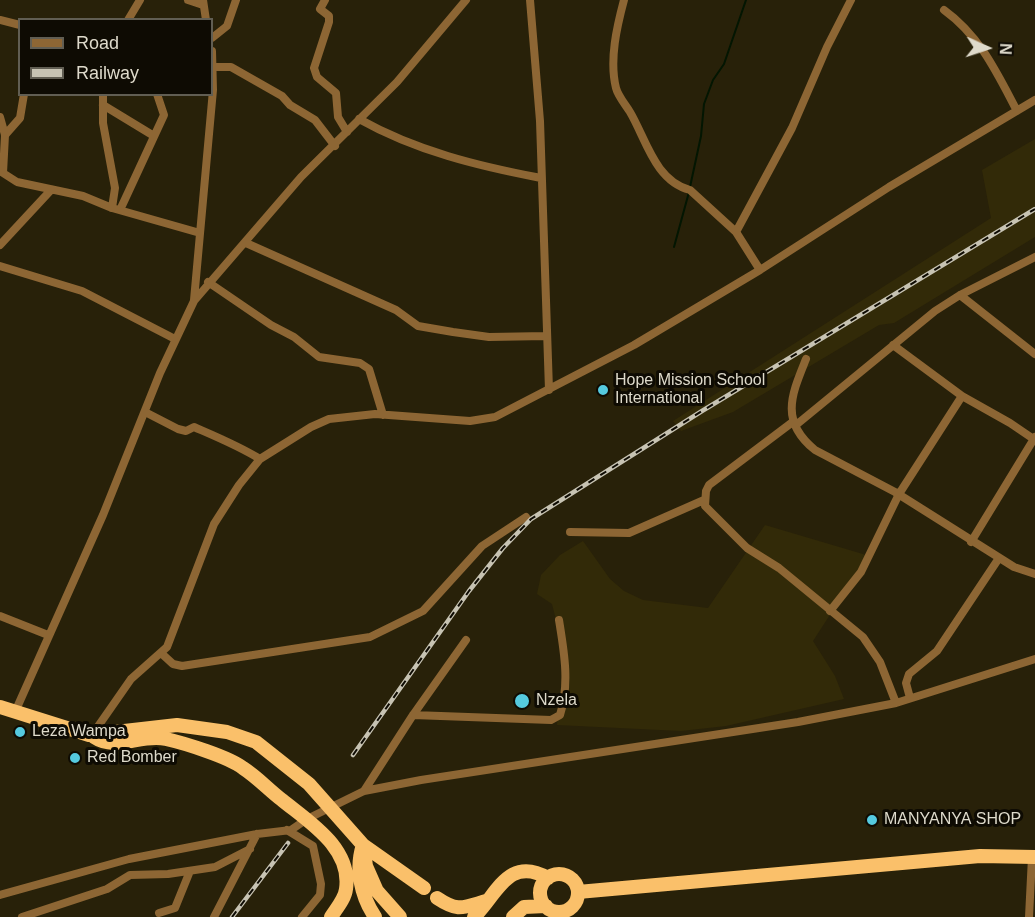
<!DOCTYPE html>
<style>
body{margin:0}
#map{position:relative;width:1035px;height:917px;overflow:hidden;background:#282109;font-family:Helvetica,sans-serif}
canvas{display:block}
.legend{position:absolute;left:18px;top:18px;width:195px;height:78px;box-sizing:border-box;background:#0e0b03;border:2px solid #615e53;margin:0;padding:8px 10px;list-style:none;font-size:18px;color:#dedacb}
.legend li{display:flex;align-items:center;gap:12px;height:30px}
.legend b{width:30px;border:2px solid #615e53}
.north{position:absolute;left:957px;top:18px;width:60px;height:60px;-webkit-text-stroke:4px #0e0b03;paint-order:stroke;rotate:93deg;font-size:16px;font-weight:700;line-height:24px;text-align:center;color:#dedacb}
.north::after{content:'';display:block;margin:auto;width:21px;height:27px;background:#dedacb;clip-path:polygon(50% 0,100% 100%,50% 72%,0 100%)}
</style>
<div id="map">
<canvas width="1035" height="917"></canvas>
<ul class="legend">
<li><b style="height:8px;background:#8d6634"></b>Road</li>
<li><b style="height:8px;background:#c7c3b3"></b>Railway</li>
</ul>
<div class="north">N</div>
</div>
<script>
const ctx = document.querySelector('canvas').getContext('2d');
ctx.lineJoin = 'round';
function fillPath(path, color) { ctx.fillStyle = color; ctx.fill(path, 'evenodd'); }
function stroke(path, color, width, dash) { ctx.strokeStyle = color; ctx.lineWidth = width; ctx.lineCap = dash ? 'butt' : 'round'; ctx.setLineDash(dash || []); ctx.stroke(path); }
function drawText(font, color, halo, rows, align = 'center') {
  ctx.font = font + ' Helvetica,sans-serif'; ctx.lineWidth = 6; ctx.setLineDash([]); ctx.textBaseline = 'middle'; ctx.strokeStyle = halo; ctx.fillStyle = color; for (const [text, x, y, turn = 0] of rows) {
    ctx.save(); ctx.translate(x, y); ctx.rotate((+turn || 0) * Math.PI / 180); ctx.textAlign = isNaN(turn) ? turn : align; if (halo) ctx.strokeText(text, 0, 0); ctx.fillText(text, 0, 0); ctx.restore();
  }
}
const built = new Path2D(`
 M 1035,139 L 1035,237 L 894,323 L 879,325 L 733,412 L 681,431 L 673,421 L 991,218 L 982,170 Z
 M 765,525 L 873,557 L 848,587 L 813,641 L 835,676 L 844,699 L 726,726 L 681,731 L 557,725 L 558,705 L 569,671 L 552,604 L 537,594 L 541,575 L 560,555 L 583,541 L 610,579 L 624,591 L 643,600 L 708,608 Z`);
const stream = new Path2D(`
 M 690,187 L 701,136 L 704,104 L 713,80 L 724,64 L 746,0
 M 674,247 L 689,192`);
const minor = new Path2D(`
 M 188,0 L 203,5
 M 203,0 L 206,20
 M 325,0 L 320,9 L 329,16 L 329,22 L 314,68 L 317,77 L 336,93 L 338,117 L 347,132
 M 530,0 L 540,121 L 549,390
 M 624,0 C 617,26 609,60 616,88 C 618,96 625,104 630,112 C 646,139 655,181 690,190 L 736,232
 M 944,10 C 980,36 997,73 1017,111
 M 0,20 L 20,25
 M 128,20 L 140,0
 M 212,38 L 227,26 L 236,0
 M 213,67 L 231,67 L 282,96 L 290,105 L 315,120 L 335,146
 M 103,94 L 103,123 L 115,188 L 112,208
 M 103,105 L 154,136
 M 0,117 L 5,135 L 3,173 L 17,182 L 83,196 L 112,208 L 200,233
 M 359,119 C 416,151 478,166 541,178
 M 5,135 L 20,118 L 24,94
 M 120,210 L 164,115 L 157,94
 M 246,243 L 396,310 L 418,326 L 453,332 L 489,337 L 546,336
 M 0,245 L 51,190
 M 0,266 L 82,291 L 175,339
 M 760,270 L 736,232 L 792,128 L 827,47 L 851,0
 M 208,282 L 271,325 L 294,337 L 319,357 L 360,363 L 369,369 L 383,415
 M 960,295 L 1035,354
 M 194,300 L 213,90 L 212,51
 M 893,345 L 962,396 L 1010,423 L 1035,440
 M 806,359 C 792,394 779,421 815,450 L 895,492 L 1014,567 L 1035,574
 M 145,412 L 178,429 L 186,431 L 194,427 C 217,437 239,446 260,459
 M 794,421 L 709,485 L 706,491 L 705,506 L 747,548 L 779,568 L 863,637 L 880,662 L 896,703
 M 796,425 L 935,311 L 960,295 L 1035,257
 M 570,532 L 629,533 L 704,500
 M 971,542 L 1035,437
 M 830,611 L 861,572 L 899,494 L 962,396
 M 0,616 L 48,635
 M 161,653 L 173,664 L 182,666 L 370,637 L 423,611 L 482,546 L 526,517
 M 910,698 L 906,683 L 909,674 L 937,651 L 999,558
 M 15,712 L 103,515 L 160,373 L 194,301 L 301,177 L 397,82 L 466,0
 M 413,715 L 551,720 L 560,715 C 570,684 564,651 559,620
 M 92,735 L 131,679 L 167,647 L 214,524 L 239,485 L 260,459 L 311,427 L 329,419 L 375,414 L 470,421 L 495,417 L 634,345 L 760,270 L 889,187 L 1035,100
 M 364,791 L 413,715 L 466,640
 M 287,830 L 313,846 L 321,884 L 320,895 L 302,917
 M 0,895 L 129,859 L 257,834 L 291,830 L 307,819 L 364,791 L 421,780 L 798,722 L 896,703 L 1035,659
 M 159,913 L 175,908 L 190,871
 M 22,917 L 107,889 L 130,875 L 168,874 L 215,867 L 250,849
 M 214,917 L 257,834
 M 1029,917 L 1032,857`);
const trunk = new Path2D(`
 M 0,707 L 89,735 L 177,725 L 227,732 L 256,742 L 309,784 L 363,845 L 366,866 L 377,891 L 400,917
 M 94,737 C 116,752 142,733 166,739 C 184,743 229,757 243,768 C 257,777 269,790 282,800 C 309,822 352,848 346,889 C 345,899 336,909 331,917
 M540 893a19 19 0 1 1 38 0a19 19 0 1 1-38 0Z
 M 578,892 L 980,856 L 1035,857
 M 437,898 C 458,912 462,908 486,901
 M 375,917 C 361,896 355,869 363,845 L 424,888
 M 474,917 C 497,895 508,855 548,878
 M 513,917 L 524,907 L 546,906`);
const rail = new Path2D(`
 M 353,755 L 469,591 L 503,548 L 531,519 L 702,411 L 1035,209
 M 232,917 L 288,843`);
const markers = [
 [603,390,6,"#55cadf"],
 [522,701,8,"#55cadf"],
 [20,732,6,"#55cadf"],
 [75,758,6,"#55cadf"],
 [872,820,6,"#55cadf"]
];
const poiNames = [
 ["Hope Mission School",615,381],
 ["International",615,399],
 ["Nzela",536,701],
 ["Leza Wampa",32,732],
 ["Red Bomber",87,758],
 ["MANYANYA SHOP",884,820]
];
fillPath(built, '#322a08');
stroke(stream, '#031602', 2);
stroke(minor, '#8d6634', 8);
stroke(trunk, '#fac06a', 14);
stroke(rail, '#c7c3b3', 4.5);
stroke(rail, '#0e0b03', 2, [7]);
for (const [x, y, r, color] of markers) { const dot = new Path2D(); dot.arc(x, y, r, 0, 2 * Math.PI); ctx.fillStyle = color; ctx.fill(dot); stroke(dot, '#0e0b03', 2); }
drawText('16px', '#dedacb', '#0e0b03', poiNames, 'left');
</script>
